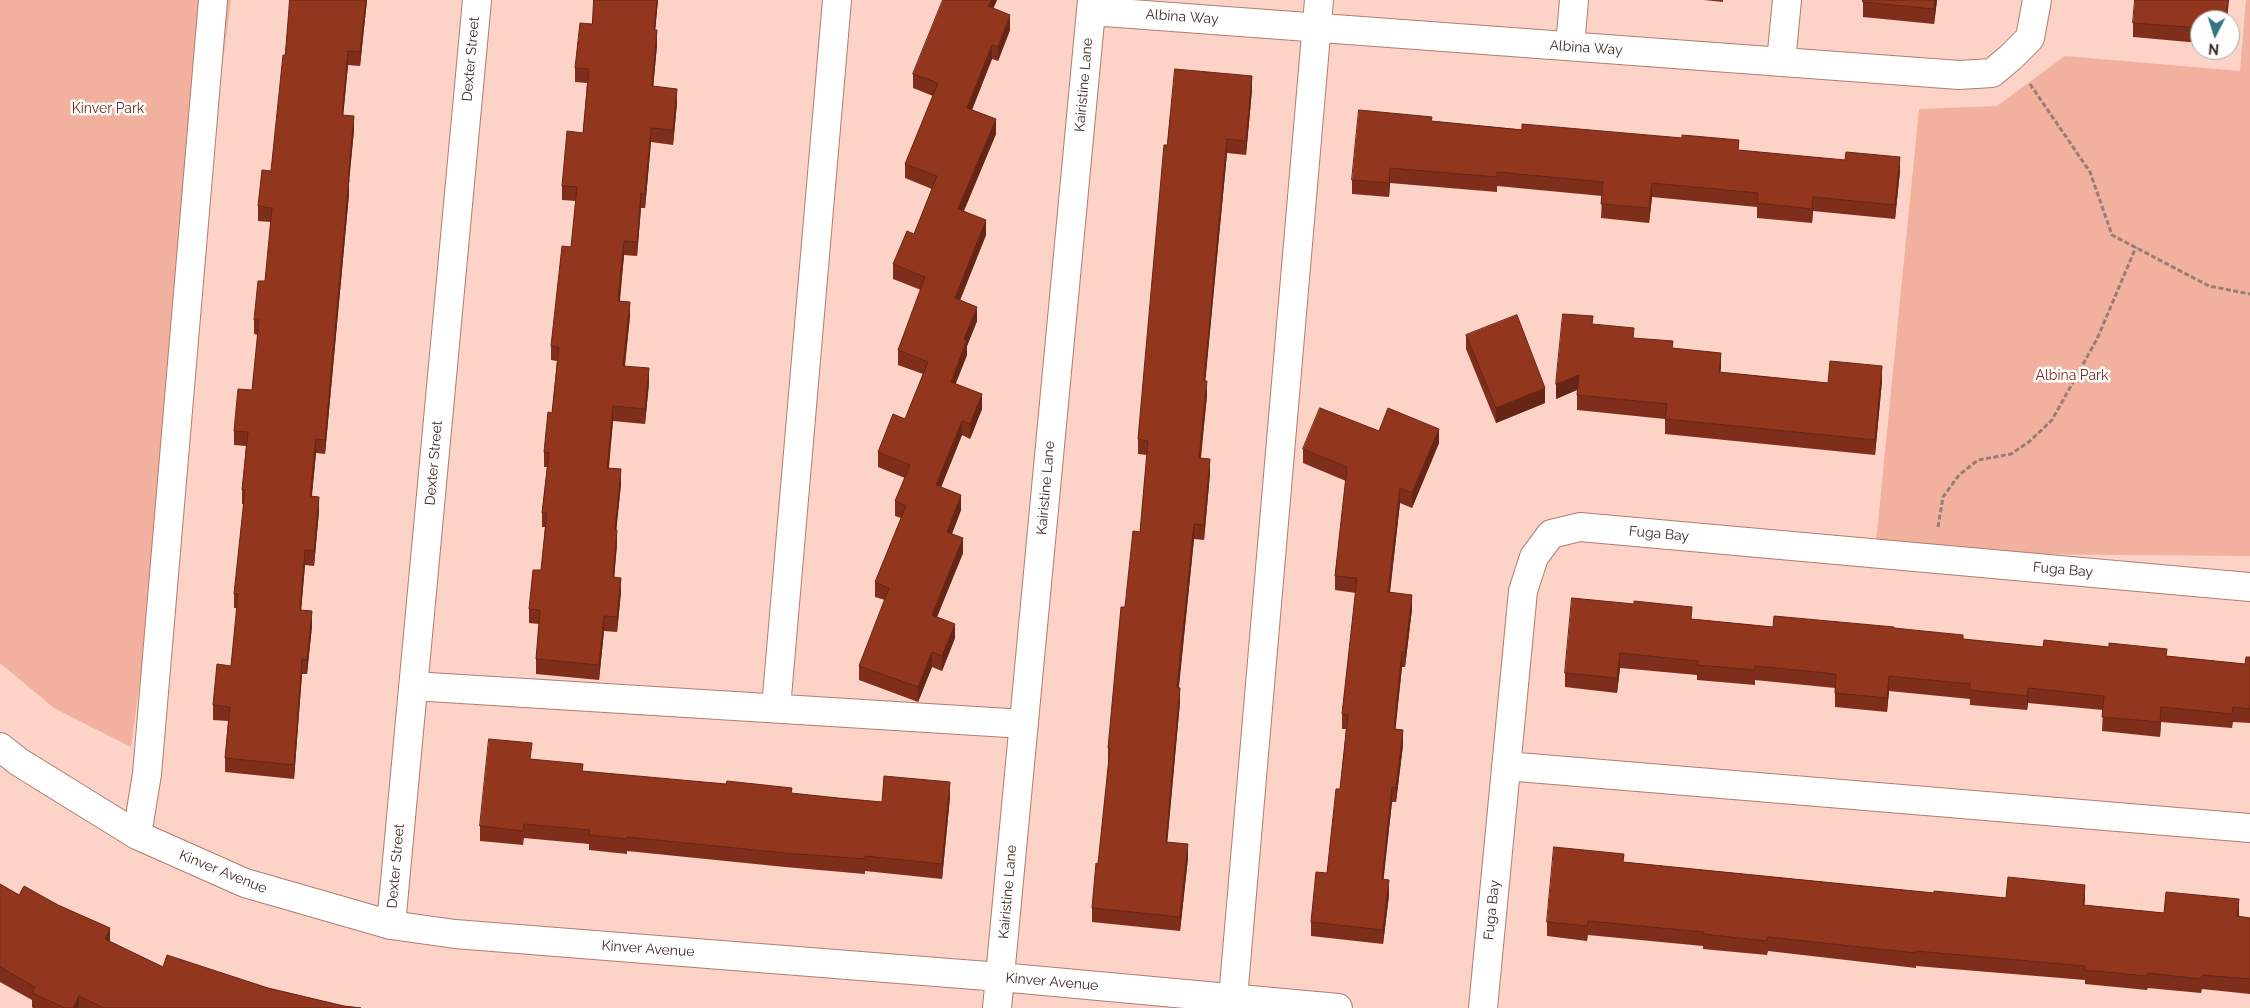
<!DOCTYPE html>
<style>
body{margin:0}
#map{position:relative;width:2250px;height:1008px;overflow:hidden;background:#fdd2c7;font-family:Raleway,sans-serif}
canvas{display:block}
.north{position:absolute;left:2190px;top:10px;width:50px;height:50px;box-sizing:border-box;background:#fefefe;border:1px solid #b1a9a7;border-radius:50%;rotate:185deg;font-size:14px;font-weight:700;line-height:20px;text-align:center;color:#3e2a25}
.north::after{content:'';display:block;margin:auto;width:18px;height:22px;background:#327685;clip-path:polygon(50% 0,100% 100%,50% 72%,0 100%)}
</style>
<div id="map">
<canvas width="2250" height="1008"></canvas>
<div class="north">N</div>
</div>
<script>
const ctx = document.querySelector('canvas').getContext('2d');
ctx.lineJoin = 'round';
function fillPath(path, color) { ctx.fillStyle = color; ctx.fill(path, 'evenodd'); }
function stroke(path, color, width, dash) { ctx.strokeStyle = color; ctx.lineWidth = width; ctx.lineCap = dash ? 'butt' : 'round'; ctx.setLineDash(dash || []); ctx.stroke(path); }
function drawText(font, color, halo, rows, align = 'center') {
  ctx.font = font + ' Raleway,sans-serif'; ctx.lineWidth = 5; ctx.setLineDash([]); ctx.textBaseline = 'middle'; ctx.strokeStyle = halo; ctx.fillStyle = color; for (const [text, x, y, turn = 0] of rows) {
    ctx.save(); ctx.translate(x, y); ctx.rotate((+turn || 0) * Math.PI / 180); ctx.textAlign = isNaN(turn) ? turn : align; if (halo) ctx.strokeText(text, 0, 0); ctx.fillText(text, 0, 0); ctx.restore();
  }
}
const green = new Path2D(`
 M 0,0 L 231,0 L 131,747 L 54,708 L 0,663 Z
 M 2246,0 L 2250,0 L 2250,556 L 1875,553 L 1919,109 L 1997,106 L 2065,56 L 2240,71 Z`);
const path = new Path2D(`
 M 2030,84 L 2090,172 L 2112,235 L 2209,286 L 2250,294
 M 1938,527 L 1943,497 L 1959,475 L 1978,460 L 2011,454 L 2030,441 L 2052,420 L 2097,339 L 2136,247`);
const minor = new Path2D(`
 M 1091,11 L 1959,75 L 1992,73 L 2011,57 L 2030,38 L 2037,0
 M 1570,46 L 1574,0
 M 1781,62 L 1787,0
 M 413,686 L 1024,724
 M 776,708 L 837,0
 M 0,747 L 19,762 L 137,835 L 245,883 L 391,925 L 455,934 L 1000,977 L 1338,1008
 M 1506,766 L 2250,828
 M 137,835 L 147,774 L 213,0
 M 391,925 L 477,0
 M 1233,998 L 1319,0
 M 997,1008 L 1092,0
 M 1483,1008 L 1523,591 L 1534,557 L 1551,534 L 1580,527 L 2250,587`);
const wall = new Path2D(`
 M 290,0 L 367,0 L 360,66 L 348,65 L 343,115 L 354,130 L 349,179 L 349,194 L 325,454 L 316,453 L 312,496 L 319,511 L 314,566 L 305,565 L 301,610 L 312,626 L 307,674 L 302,674 L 294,779 L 225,772 L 225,758 L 228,721 L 213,720 L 213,705 L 231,666 L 237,608 L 234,608 L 234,594 L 244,504 L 242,504 L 242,490 L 246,446 L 234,445 L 234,431 L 252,390 L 258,335 L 254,334 L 254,320 L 265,281 L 271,222 L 258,221 L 258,206 L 271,171 L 285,55 Z
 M 658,0 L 655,30 L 657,45 L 653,87 L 677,103 L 673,145 L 651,142 L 645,208 L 641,208 L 637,256 L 624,255 L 620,301 L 630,316 L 625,366 L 649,383 L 645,424 L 613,421 L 609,468 L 621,484 L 616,530 L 617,544 L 614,577 L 621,592 L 617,632 L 604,631 L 599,680 L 536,674 L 536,659 L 539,624 L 529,623 L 529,609 L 541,570 L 545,527 L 542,527 L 542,513 L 547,467 L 544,467 L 544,452 L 552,413 L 557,361 L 551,360 L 551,346 L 571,247 L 576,201 L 562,200 L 562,186 L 583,133 L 587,83 L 575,82 L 575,68 L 592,24 Z
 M 997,0 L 993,8 L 1010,30 L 998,61 L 992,59 L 972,110 L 996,134 L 964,211 L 986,235 L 960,300 L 977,321 L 967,346 L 967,355 L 955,384 L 982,409 L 970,439 L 962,435 L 941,487 L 961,510 L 952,534 L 963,553 L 937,617 L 955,638 L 942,671 L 932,667 L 918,702 L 859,680 L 859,666 L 885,600 L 875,597 L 875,582 L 901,518 L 895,516 L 895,501 L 905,478 L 878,467 L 878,452 L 905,419 L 923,374 L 898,365 L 898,350 L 921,290 L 893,279 L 893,264 L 914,234 L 932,189 L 905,178 L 905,164 L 933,96 L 913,88 L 913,74 Z
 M 1704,0 L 1723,0 L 1723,2 Z
 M 1863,0 L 1937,0 L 1934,24 L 1863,17 Z
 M 2229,0 L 2200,20 L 2200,43 L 2133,37 L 2133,23 Z
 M 1252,90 L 1246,155 L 1227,153 L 1205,381 L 1207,395 L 1201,458 L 1210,473 L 1207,507 L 1204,540 L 1194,539 L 1179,687 L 1180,702 L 1167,842 L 1188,858 L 1180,931 L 1092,922 L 1092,908 L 1098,864 L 1109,762 L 1108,762 L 1108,748 L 1125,607 L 1140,532 L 1147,455 L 1138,454 L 1138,439 L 1167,145 Z
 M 1432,121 L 1739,150 L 1900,171 L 1895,219 L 1813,211 L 1812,223 L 1757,218 L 1757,207 L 1652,197 L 1649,223 L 1601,218 L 1602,196 L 1497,186 L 1497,192 L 1390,183 L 1389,197 L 1352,194 L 1352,180 Z
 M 1593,324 L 1634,338 L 1673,348 L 1721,367 L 1720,372 L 1828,383 L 1882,381 L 1875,455 L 1665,434 L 1665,419 L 1577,410 L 1577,390 L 1556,399 Z
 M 1466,335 L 1545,403 L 1496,423 L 1466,349 Z
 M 1379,431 L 1439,443 L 1412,508 L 1400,503 L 1390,593 L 1412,609 L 1405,667 L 1402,667 L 1395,729 L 1403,745 L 1396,802 L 1392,802 L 1383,880 L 1389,895 L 1383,944 L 1311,936 L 1311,922 L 1327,873 L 1340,789 L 1346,729 L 1342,729 L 1342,714 L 1356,593 L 1335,590 L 1335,576 L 1346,481 L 1303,463 L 1303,449 Z
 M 1692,619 L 1773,627 L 1894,628 L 1963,639 L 2043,647 L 2167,656 L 2245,664 L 2250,657 L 2250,723 L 2233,722 L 2232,728 L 2161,722 L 2160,737 L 2102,731 L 2103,710 L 2028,703 L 2027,710 L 1970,705 L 1970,699 L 1889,691 L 1887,712 L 1835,707 L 1835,688 L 1755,680 L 1755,685 L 1697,680 L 1697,675 L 1620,668 L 1617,693 L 1565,687 L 1565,673 Z
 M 532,759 L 583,771 L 838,798 L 882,802 L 950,797 L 942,879 L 865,871 L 865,874 L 785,867 L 627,851 L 627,854 L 589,850 L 589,844 L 524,838 L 523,845 L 480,841 L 480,826 Z
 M 1624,862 L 1934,893 L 2006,898 L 2085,899 L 2084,905 L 2164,913 L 2239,913 L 2239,917 L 2250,918 L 2250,994 L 2202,989 L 2201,993 L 2148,988 L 2147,990 L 2085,984 L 2085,980 L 1916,966 L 1916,968 L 1768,951 L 1767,955 L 1703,949 L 1703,946 L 1588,935 L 1587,941 L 1547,936 L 1547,922 Z
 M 0,884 L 19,895 L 110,942 L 163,967 L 268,988 L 344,1006 L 361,1008 L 33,1008 L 32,1007 L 32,1000 L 0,982 Z`);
const shadedWall = new Path2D(`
 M 366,0 L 367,0 L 360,66 L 360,52 Z
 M 657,0 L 658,0 L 654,44 L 654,30 Z
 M 991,0 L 997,0 L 988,21 L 988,6 Z
 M 1935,0 L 1937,0 L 1934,24 L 1934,9 Z
 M 2228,0 L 2229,0 L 2227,20 L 2226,20 Z
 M 1010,15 L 1010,30 L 998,61 L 998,47 Z
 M 657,30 L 657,45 L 652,101 L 652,86 Z
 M 992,45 L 992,59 L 967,122 L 967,108 Z
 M 348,51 L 348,65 L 342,129 L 342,115 Z
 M 1252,76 L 1252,90 L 1246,155 L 1246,141 Z
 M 677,89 L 677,103 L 673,145 L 673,130 Z
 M 354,116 L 354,130 L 348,194 L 348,179 Z
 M 996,119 L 996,134 L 958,224 L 958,209 Z
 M 651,128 L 651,142 L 645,208 L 645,194 Z
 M 1227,139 L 1227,153 L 1204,395 L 1204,381 Z
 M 1900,157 L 1900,171 L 1895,219 L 1895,205 Z
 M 1390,168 L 1390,183 L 1389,197 L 1389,183 Z
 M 349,179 L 349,194 L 325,454 L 325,440 Z
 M 1652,183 L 1652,197 L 1649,223 L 1649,208 Z
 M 641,193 L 641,208 L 637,256 L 637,242 Z
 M 1813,197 L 1813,211 L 1812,223 L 1812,209 Z
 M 986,220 L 986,235 L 955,313 L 955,298 Z
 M 624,241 L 624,255 L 618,315 L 618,301 Z
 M 630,302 L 630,316 L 623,380 L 623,366 Z
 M 977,307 L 977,321 L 967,346 L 967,355 L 951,396 L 951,382 L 964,339 Z
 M 1721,353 L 1721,367 L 1719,387 L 1719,372 Z
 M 1882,366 L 1882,381 L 1875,455 L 1875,440 Z
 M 649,368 L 649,383 L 645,424 L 645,409 Z
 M 1579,375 L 1579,389 L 1556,399 L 1556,384 Z
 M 1207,381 L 1207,395 L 1199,472 L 1199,458 Z
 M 1545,388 L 1545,403 L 1496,423 L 1496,408 Z
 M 982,394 L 982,409 L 970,439 L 970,424 Z
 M 613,406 L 613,421 L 607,482 L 607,468 Z
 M 962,421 L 962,435 L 936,500 L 936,485 Z
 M 1439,429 L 1439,443 L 1412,508 L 1412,493 Z
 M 316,439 L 316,453 L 310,511 L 310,496 Z
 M 1210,459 L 1210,473 L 1204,540 L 1204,525 Z
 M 621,469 L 621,484 L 615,544 L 615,530 Z
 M 1400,488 L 1400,503 L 1388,607 L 1388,592 Z
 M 961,495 L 961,510 L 947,546 L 947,532 Z
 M 319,497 L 319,511 L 314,566 L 314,551 Z
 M 1194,524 L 1194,539 L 1177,702 L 1177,687 Z
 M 617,530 L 617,544 L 613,592 L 613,577 Z
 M 963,538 L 963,553 L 932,629 L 932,615 Z
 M 305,550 L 305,565 L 300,624 L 300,610 Z
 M 621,578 L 621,592 L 617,632 L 617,617 Z
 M 1412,595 L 1412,609 L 1405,667 L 1405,653 Z
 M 312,611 L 312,626 L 307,674 L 307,660 Z
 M 604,616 L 604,631 L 599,680 L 599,665 Z
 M 955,624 L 955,638 L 942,671 L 942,656 Z
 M 932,652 L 932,667 L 918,702 L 918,687 Z
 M 1402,652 L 1402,667 L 1394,744 L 1394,729 Z
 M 1620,653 L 1620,668 L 1617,693 L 1617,678 Z
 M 302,659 L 302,674 L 294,779 L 294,765 Z
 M 1889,676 L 1889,691 L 1887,712 L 1887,698 Z
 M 1180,688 L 1180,702 L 1166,857 L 1166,842 Z
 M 2028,688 L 2028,703 L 2027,710 L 2027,696 Z
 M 2161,707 L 2161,722 L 2160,737 L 2160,722 Z
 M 1403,730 L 1403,745 L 1396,802 L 1396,788 Z
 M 950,782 L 950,797 L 942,879 L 942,864 Z
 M 1392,787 L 1392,802 L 1382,894 L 1382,879 Z
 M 1188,844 L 1188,858 L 1180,931 L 1180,917 Z
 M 1389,880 L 1389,895 L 1383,944 L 1383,930 Z
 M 2085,885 L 2085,899 L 2083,919 L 2083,905 Z
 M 2239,899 L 2239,913 L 2237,931 L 2237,916 Z
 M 110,928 L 110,943 L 105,939 Z
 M 79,996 L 79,1008 L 73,1008 Z`);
const building = new Path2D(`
 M 290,0 L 366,0 L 360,52 L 348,51 L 342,115 L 354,116 L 348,179 L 349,179 L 325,440 L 316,439 L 310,496 L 319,497 L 314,551 L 305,550 L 300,610 L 312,611 L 307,660 L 302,659 L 294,765 L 225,758 L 230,707 L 213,705 L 217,664 L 231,666 L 238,594 L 234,594 L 245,490 L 242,490 L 248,432 L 234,431 L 238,389 L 252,390 L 259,320 L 254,320 L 258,281 L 265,281 L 272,208 L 258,206 L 262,170 L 271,171 L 283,55 L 285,55 Z
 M 594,0 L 657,0 L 654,30 L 657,30 L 652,86 L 677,89 L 673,130 L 651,128 L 645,194 L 641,193 L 637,242 L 624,241 L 618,301 L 630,302 L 623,366 L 649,368 L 645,409 L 613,406 L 607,468 L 621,469 L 615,530 L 617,530 L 613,577 L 621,578 L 617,617 L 604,616 L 599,665 L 536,659 L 540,610 L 529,609 L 533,570 L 541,570 L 547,513 L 542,513 L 549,453 L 544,452 L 548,412 L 552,413 L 559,347 L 551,346 L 562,246 L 571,247 L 577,187 L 562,186 L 567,131 L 583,133 L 589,69 L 575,68 L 580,23 L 592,24 Z
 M 943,0 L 991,0 L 988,6 L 1010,15 L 998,47 L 992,45 L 967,108 L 996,119 L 958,209 L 986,220 L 955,298 L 977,307 L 964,339 L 967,340 L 951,382 L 982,394 L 970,424 L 962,421 L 936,485 L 961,495 L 947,532 L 963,538 L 932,615 L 955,624 L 942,656 L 932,652 L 918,687 L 859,666 L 889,588 L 875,582 L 906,506 L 895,501 L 910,465 L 878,452 L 893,414 L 905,419 L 928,362 L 898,350 L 925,277 L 893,264 L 907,231 L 914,234 L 937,176 L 905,164 L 938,83 L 913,74 Z
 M 1863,0 L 1935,0 L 1934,9 L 1863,2 Z
 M 2135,0 L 2228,0 L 2226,20 L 2200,20 L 2200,28 L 2133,23 Z
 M 1175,69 L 1252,76 L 1246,141 L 1227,139 L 1204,381 L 1207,381 L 1199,458 L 1210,459 L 1204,525 L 1194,524 L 1177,687 L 1180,688 L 1166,842 L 1188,844 L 1180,917 L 1092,908 L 1096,863 L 1098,864 L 1110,748 L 1108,748 L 1121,607 L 1125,607 L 1133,531 L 1140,532 L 1144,486 L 1148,441 L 1138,439 L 1164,145 L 1167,145 Z
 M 1359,110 L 1432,117 L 1431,121 L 1522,130 L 1522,124 L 1682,138 L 1682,135 L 1739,140 L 1738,150 L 1845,160 L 1846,152 L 1900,157 L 1895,205 L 1813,197 L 1812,209 L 1757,203 L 1758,193 L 1652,183 L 1649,208 L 1601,204 L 1603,182 L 1497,172 L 1497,177 L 1390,168 L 1389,183 L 1352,180 Z
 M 1563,314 L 1593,316 L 1592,324 L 1634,328 L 1633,338 L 1673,341 L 1672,348 L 1721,353 L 1719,372 L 1828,383 L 1830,361 L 1882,366 L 1875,440 L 1665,419 L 1667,404 L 1577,395 L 1579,375 L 1556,384 Z
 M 1517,315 L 1545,388 L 1496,408 L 1466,335 Z
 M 1320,408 L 1379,431 L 1388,408 L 1439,429 L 1412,493 L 1400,488 L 1388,592 L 1412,595 L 1405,653 L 1402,652 L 1394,729 L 1403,730 L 1396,788 L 1392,787 L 1382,879 L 1389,880 L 1383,930 L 1311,922 L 1316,872 L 1327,873 L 1336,789 L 1340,789 L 1348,715 L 1342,714 L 1357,578 L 1335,576 L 1347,467 L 1303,449 Z
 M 1572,598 L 1634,604 L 1634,601 L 1692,607 L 1691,619 L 1773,627 L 1774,616 L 1894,627 L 1894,628 L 1963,635 L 1963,639 L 2043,647 L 2044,640 L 2109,647 L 2109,643 L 2167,649 L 2166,656 L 2245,664 L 2246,657 L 2250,657 L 2250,709 L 2233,707 L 2232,714 L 2161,707 L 2160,722 L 2102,717 L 2104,696 L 2028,688 L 2027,696 L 1970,690 L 1970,684 L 1889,676 L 1887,698 L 1835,693 L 1836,674 L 1755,666 L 1755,670 L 1697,665 L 1698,661 L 1620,653 L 1617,678 L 1565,673 Z
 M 489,739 L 532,743 L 530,759 L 583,764 L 582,771 L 726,784 L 727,781 L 792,788 L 791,793 L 838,798 L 882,802 L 884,776 L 950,782 L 942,864 L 865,856 L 865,859 L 785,853 L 627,837 L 627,839 L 589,835 L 590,830 L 524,824 L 523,831 L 480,826 Z
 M 1554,847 L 1624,854 L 1623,862 L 1934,893 L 1934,891 L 2006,898 L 2008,877 L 2085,885 L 2083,905 L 2164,913 L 2166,892 L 2239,899 L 2237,916 L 2250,918 L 2250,979 L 2202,975 L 2201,979 L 2148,973 L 2147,976 L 2085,970 L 2085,966 L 1916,951 L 1916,953 L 1768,937 L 1767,941 L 1703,934 L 1704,932 L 1588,921 L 1587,926 L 1547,922 Z
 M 0,884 L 19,895 L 24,886 L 58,905 L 110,928 L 105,939 L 163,967 L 167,955 L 268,988 L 344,1006 L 361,1008 L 104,1008 L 79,996 L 73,1008 L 65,1008 L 32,993 L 35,987 L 0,967 Z`);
const streetNames = [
 ["Albina Way",1182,17,4],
 ["Albina Way",1586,48,4],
 ["Dexter Street",471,59,-85],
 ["Kairistine Lane",1084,85,-85],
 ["Dexter Street",434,463,-85],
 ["Kairistine Lane",1046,488,-85],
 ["Fuga Bay",1659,534,5],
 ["Fuga Bay",2063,570,5],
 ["Dexter Street",396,866,-85],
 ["Kinver Avenue",223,872,22],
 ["Kairistine Lane",1008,892,-85],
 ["Fuga Bay",1492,910,-84],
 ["Kinver Avenue",648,949,4],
 ["Kinver Avenue",1052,982,5]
];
const parkNames = [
 ["Kinver Park",108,109],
 ["Albina Park",2072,376]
];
fillPath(green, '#f2b09f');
stroke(minor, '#ae7d70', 30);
stroke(path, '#9b7c74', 3, [5, 2.5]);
stroke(minor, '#fff', 28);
fillPath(wall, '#7e2e1a');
fillPath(shadedWall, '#662615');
fillPath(building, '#92361e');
stroke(building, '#662615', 1);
drawText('14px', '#3e2a25', '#fefefe', streetNames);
drawText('14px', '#7a2b17', '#fefefe', parkNames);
</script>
